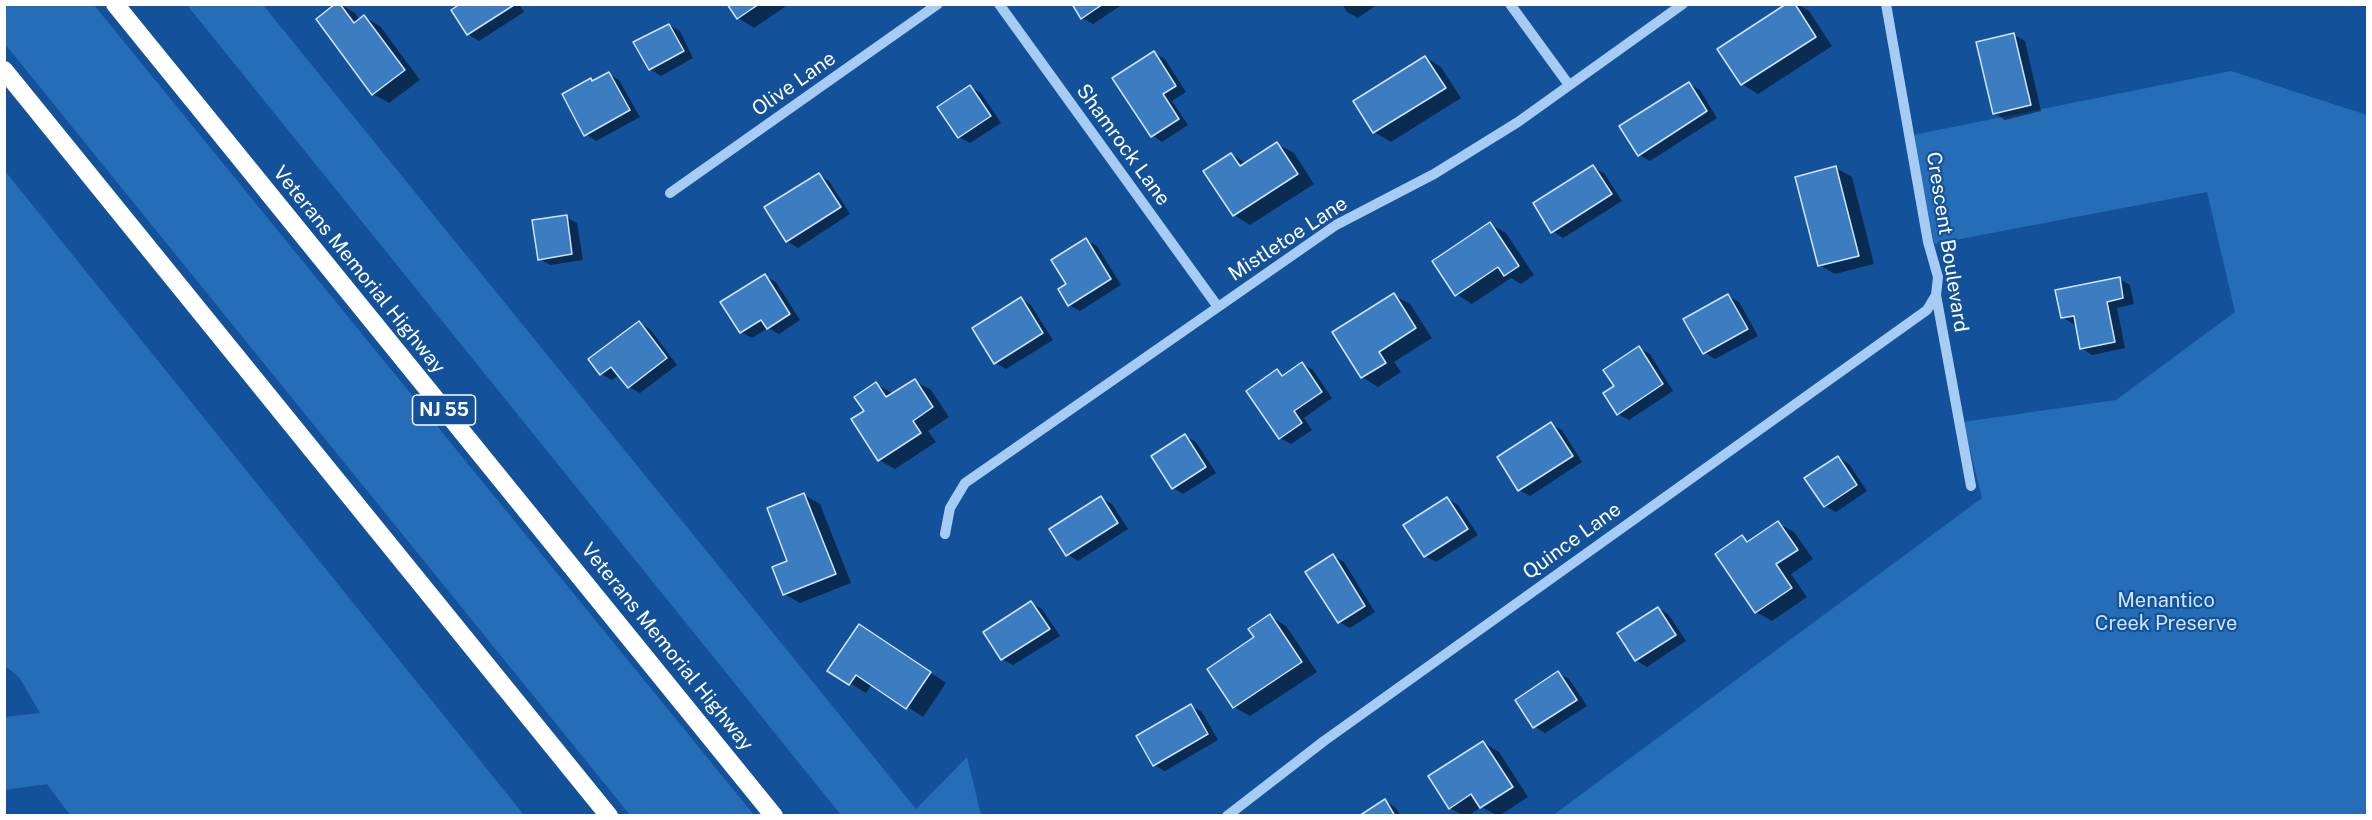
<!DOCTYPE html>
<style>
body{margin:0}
#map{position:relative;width:2372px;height:820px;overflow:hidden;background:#13529a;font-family:"Public Sans",sans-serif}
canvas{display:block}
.frame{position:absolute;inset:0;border:6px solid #fff;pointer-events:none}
</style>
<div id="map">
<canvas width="2372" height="820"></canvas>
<div class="frame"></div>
</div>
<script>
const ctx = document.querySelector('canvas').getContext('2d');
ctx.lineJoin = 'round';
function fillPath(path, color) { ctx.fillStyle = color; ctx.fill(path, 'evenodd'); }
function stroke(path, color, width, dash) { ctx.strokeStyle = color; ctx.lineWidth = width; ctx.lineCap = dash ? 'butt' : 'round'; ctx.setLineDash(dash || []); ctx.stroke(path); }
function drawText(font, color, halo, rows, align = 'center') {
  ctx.font = font + ' "Public Sans",sans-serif'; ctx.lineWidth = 4.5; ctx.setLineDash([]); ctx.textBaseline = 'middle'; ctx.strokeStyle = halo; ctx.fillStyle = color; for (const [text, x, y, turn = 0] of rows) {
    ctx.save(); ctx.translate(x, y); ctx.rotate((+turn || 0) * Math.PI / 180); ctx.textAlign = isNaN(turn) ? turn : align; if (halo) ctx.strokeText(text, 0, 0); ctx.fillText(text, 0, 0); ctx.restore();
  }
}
const green = new Path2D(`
 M 4,5 L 94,5 L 754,815 L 630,815 L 5,44 Z
 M 187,5 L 263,5 L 916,809 L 967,757 L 981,815 L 841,815 Z
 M 2231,71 L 2367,115 L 2367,815 L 1552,816 L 1982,498 L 1963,422 L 2116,400 L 2235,312 L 2207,192 L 1934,244 L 1913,135 Z
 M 5,171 L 524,815 L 70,815 L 47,784 L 5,790 L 5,717 L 40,713 L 19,677 L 5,666 Z`);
const shadow = new Path2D(`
 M 340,4 L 355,13 L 360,20 L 364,17 L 380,26 L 420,80 L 389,103 L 373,94 Z
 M 463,4 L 519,4 L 524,12 L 479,41 L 468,34 L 453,11 Z
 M 729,4 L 789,4 L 754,28 L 738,18 Z
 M 1074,4 L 1123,4 L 1093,24 L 1082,18 Z
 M 1342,4 L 1378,4 L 1358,18 L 1347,12 Z
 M 1789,4 L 1797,4 L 1809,11 L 1832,46 L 1758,94 L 1742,84 L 1719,49 Z
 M 669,25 L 680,31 L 693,58 L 661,76 L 650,69 Z
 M 2014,35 L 2025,41 L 2041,111 L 2005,120 L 1994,113 Z
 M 1154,53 L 1165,59 L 1186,92 L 1172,101 L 1188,125 L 1162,142 L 1152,135 Z
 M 1425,57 L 1441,67 L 1461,98 L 1391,142 L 1374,132 L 1355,101 Z
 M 609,74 L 619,80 L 640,117 L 596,141 L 586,134 L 591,80 L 593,82 Z
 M 1689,84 L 1700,90 L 1717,118 L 1650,161 L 1639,155 Z
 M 970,87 L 981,93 L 1001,123 L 970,143 L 959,137 Z
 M 1277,144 L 1294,153 L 1314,184 L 1250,225 L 1234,215 L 1231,154 L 1246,163 Z
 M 1593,167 L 1604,173 L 1622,201 L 1563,238 L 1553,231 Z
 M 1836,168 L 1852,177 L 1874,264 L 1835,274 L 1819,265 Z
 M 819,175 L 829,181 L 850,214 L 798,248 L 787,241 L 766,208 Z
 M 566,217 L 577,223 L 583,260 L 550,265 L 540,259 Z
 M 1490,224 L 1506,233 L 1534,275 L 1521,284 L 1511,278 L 1472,304 L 1456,294 Z
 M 1086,240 L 1097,246 L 1121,285 L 1080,311 L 1069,305 L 1068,284 Z
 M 765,276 L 776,282 L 800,320 L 779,334 L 768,328 L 752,338 L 741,332 Z
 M 2119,279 L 2130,285 L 2134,304 L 2117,308 L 2125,348 L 2092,355 L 2081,348 L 2076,323 L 2073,324 L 2062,317 Z
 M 1394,295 L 1410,304 L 1432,338 L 1394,362 L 1401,372 L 1378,387 L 1362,377 Z
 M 1728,296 L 1739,302 L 1758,336 L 1715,359 L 1705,353 L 1685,319 Z
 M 1021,299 L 1031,305 L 1053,340 L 1006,369 L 996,363 Z
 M 639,323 L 650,329 L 677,365 L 640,393 L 629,387 L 619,375 L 612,380 L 601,374 L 590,360 Z
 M 1639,348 L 1650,354 L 1673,391 L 1629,420 L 1618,414 L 1616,387 Z
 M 1302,364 L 1313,370 L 1332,398 L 1304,418 L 1312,430 L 1291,444 L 1280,438 L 1248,391 L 1277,371 L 1285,376 Z
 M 915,381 L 931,390 L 949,417 L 928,431 L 936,442 L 895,469 L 879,460 L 866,411 L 876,384 L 894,394 Z
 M 1551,424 L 1562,430 L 1582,462 L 1530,496 L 1519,490 Z
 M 1185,436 L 1196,442 L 1216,473 L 1183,494 L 1173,488 Z
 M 1838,457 L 1849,464 L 1867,491 L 1836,512 L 1825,506 Z
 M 804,495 L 820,504 L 851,583 L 800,603 L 784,594 Z
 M 1101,498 L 1112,504 L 1128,529 L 1078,561 L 1067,554 Z
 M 1447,499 L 1458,505 L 1478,535 L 1436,562 L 1425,556 Z
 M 1778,523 L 1794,532 L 1813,559 L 1791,574 L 1807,597 L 1772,621 L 1756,612 L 1742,537 L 1750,542 Z
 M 1333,556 L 1344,562 L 1375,612 L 1350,628 L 1339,622 Z
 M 1031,603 L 1042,609 L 1060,636 L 1013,665 L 1002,659 Z
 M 1658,608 L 1669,615 L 1686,641 L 1647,667 L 1636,660 Z
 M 1270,616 L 1286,626 L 1317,672 L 1250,716 L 1234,707 L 1256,638 Z
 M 875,635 L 946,683 L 923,717 L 872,684 L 866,693 L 829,670 Z
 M 1558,673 L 1569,679 L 1587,706 L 1545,733 L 1535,727 L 1517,701 Z
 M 1191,706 L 1202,712 L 1218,740 L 1165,771 L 1154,765 Z
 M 1483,742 L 1499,752 L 1528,797 L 1499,816 L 1481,807 L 1468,816 L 1464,816 L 1450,808 Z
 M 1385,801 L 1395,807 L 1401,816 L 1362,816 Z`);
const building = new Path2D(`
 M 335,4 L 340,4 L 354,23 L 364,15 L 405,70 L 372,95 L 316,19 Z
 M 460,4 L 513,4 L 514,5 L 467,35 L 451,10 Z
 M 727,4 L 759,4 L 737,19 Z
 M 1072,4 L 1103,4 L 1081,19 Z
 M 1786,4 L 1795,4 L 1816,37 L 1741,85 L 1717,49 Z
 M 669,24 L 684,51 L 649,70 L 633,42 Z
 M 2014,33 L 2031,105 L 1993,114 L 1976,42 Z
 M 1154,51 L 1176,86 L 1163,94 L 1179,119 L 1151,137 L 1112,78 Z
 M 1425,56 L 1446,88 L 1373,133 L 1353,101 Z
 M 609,72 L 630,110 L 584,136 L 562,94 L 591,78 L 592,81 Z
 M 1689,82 L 1707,111 L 1638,156 L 1619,126 Z
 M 970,85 L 991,116 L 958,138 L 937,107 Z
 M 1277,142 L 1298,174 L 1233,216 L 1203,171 L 1231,153 L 1240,166 Z
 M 1593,165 L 1612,194 L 1551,233 L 1533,203 Z
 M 1836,166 L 1859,256 L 1818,266 L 1795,177 Z
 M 819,173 L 841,207 L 786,242 L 764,207 Z
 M 567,215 L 572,254 L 538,260 L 532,220 Z
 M 1490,222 L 1519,266 L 1504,276 L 1498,267 L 1455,296 L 1432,261 Z
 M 1086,238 L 1111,279 L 1068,306 L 1058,289 L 1066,284 L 1051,260 Z
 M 765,274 L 790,314 L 767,329 L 761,320 L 740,333 L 720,302 Z
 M 2120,277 L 2123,298 L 2107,302 L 2115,342 L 2080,349 L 2074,316 L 2061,318 L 2055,290 Z
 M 1394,293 L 1416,328 L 1379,352 L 1386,363 L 1361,378 L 1332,332 Z
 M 1728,294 L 1748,329 L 1703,354 L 1683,319 Z
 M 1021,297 L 1043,333 L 994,364 L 972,328 Z
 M 639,321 L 667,358 L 628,388 L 611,367 L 600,375 L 588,359 Z
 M 1639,346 L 1663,384 L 1617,415 L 1603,393 L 1614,386 L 1603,370 Z
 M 1302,362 L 1322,392 L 1294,411 L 1302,423 L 1279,439 L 1246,391 L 1277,369 L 1282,376 Z
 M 915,379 L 933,407 L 913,421 L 921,433 L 878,461 L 851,419 L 864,411 L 854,397 L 876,382 L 886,397 Z
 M 1551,422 L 1573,456 L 1518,491 L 1497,457 Z
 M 1185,434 L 1206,467 L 1172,489 L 1151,456 Z
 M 1838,456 L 1857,485 L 1824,507 L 1804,478 Z
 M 804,493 L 836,574 L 783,595 L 772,567 L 787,561 L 767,508 Z
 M 1101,496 L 1118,523 L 1066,556 L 1049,529 Z
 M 1447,497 L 1468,529 L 1424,557 L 1403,525 Z
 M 1778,521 L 1798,550 L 1776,564 L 1792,588 L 1755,613 L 1715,554 L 1742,535 L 1747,542 Z
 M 1333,554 L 1365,606 L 1338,623 L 1305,572 Z
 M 1031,601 L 1050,629 L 1001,660 L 983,632 Z
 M 1658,607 L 1676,635 L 1635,661 L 1617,633 Z
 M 1270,614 L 1302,662 L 1233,708 L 1207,669 L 1254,637 L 1248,629 Z
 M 859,624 L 931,672 L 906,709 L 856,675 L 849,685 L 827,671 Z
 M 1558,671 L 1577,700 L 1533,728 L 1515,700 Z
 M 1191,704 L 1208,734 L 1153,766 L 1136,736 Z
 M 1483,741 L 1513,787 L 1480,808 L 1471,794 L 1449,809 L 1428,776 Z
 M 1385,799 L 1395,816 L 1359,816 Z`);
const minor = new Path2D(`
 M 999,4 L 1218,307
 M 1510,4 L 1569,85
 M 1886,4 L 1928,242 L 1938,277 L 1936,295 L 1971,486
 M 670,193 L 938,4
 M 945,534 L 950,508 L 965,483 L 1336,225 L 1434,174 L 1518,122 L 1683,4
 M 1227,816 L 1324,741 L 1927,310 L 1936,295`);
const highway = new Path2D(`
 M 115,4 L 774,816
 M 4,70 L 609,816`);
const shields = [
 [444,410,63]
];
const shieldNames = [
 ["NJ 55",444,410]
];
const streetNames = [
 ["Olive Lane",794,84,-35],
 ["Shamrock Lane",1123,145,54],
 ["Mistletoe Lane",1288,239,-33],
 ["Crescent Boulevard",1947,242,81],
 ["Veterans Memorial Highway",359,270,51],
 ["Quince Lane",1572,541,-36],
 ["Veterans Memorial Highway",667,647,51]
];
const parkNames = [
 ["Menantico",2166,601],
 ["Creek Preserve",2166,624]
];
fillPath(green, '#266db8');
fillPath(shadow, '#0007');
fillPath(building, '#3c7cc1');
stroke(building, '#cfe5fd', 1.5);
stroke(minor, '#a7ccf3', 10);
stroke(highway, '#fff', 18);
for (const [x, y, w] of shields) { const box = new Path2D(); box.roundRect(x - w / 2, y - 15, w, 30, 4.5); ctx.fillStyle = '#13529a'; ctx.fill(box); stroke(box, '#fff', 1.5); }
drawText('bold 18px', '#fff', null, shieldNames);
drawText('20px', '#fff', '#13529a', streetNames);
drawText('20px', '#cfe5fd', '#13529a', parkNames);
</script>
